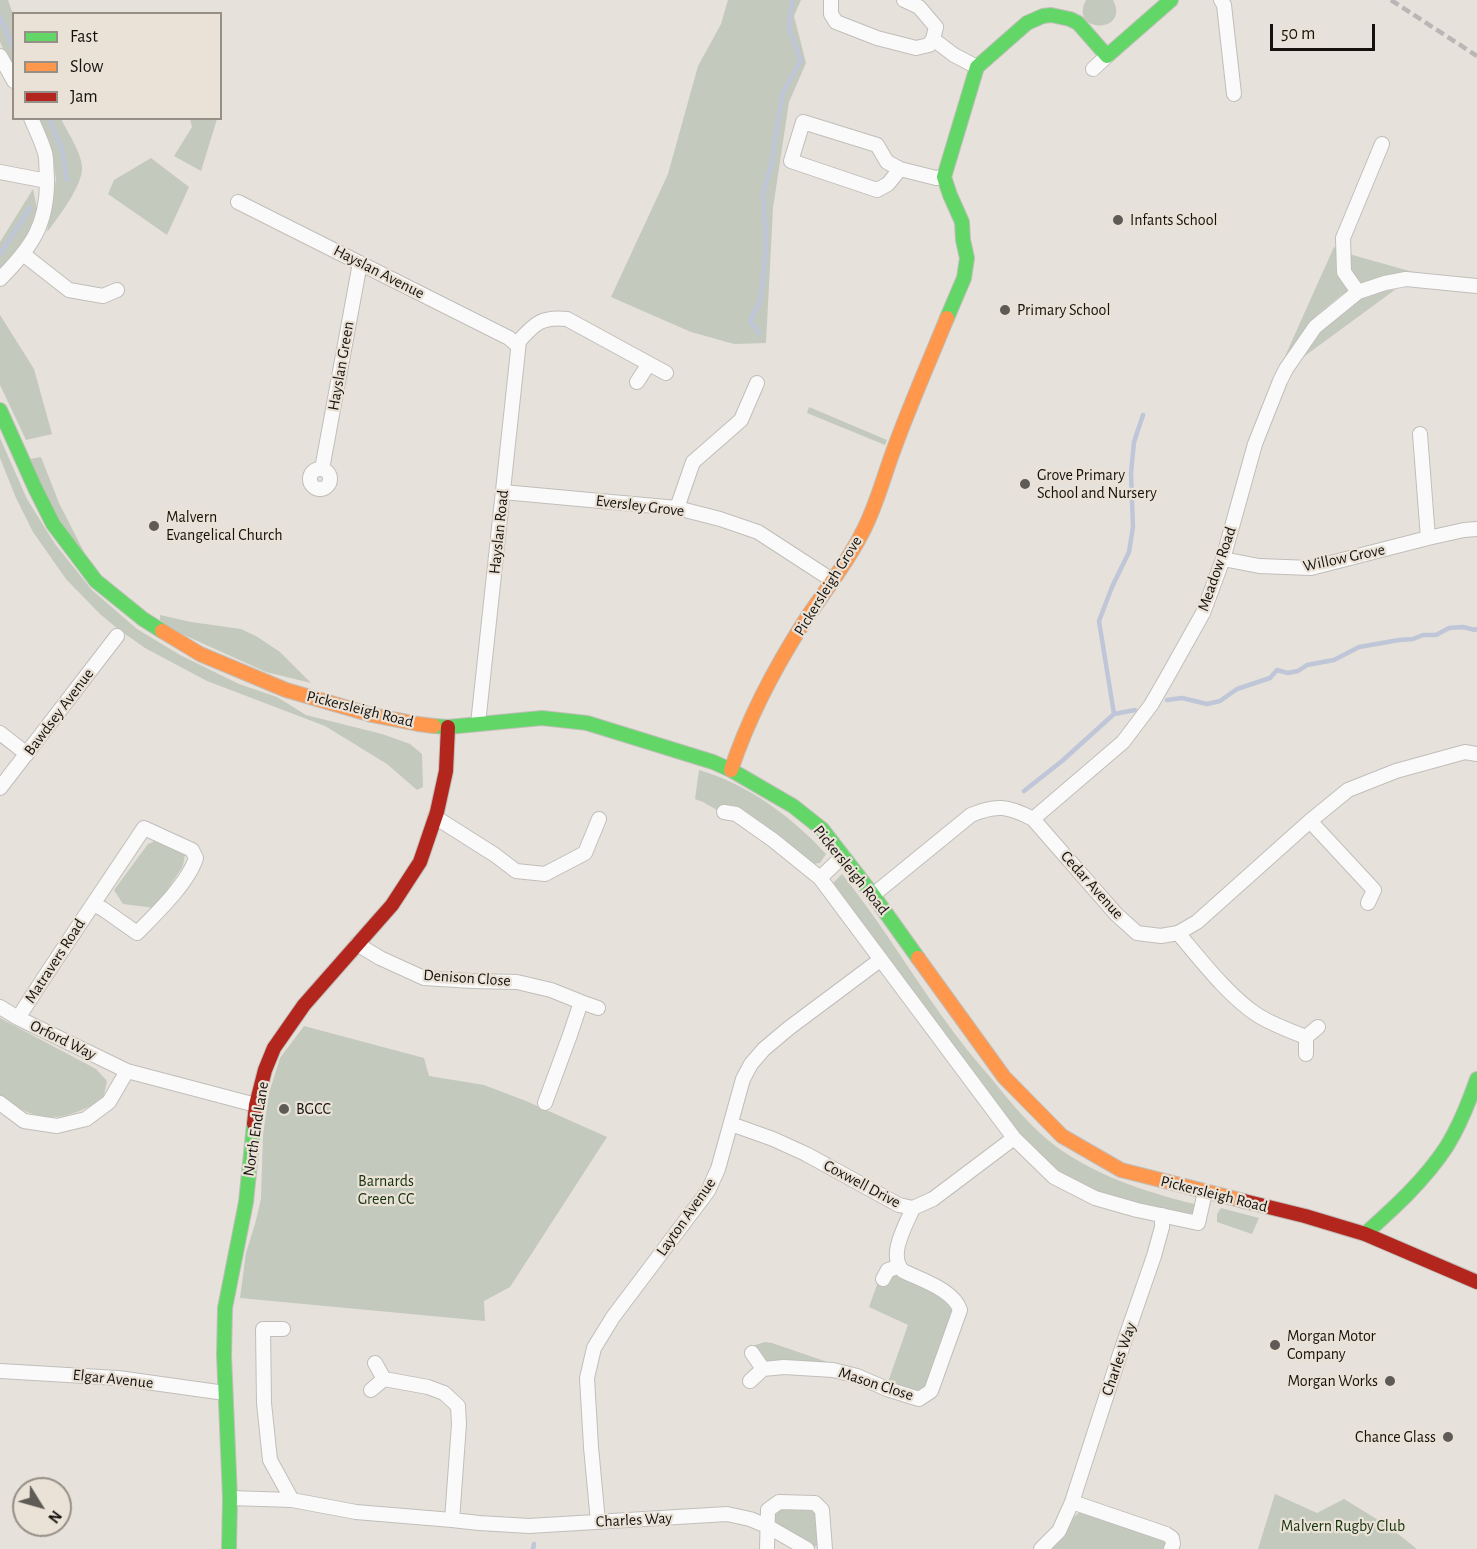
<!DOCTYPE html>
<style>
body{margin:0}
#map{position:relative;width:1477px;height:1549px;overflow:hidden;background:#e6e1db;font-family:"Alegreya Sans",sans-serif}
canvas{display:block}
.legend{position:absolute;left:12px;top:12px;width:210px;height:108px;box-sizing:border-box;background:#eae2d7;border:2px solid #958f87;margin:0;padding:8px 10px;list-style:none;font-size:18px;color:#15120e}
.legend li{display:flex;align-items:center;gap:12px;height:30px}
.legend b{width:30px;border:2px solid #958f87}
.north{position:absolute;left:12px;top:1477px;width:60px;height:60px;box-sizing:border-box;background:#eae2d7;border:2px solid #958f87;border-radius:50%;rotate:127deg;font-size:16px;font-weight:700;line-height:24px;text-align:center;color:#15120e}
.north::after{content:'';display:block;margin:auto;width:21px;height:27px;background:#5e5a56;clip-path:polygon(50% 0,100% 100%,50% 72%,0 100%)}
.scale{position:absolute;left:1270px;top:24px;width:105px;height:27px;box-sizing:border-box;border:3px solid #15120e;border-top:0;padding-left:8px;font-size:18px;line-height:21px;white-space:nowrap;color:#15120e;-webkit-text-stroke:4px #eae2d7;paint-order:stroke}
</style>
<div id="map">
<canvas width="1477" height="1549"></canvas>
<ul class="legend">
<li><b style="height:8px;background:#63d668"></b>Fast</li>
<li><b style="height:8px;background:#ff974d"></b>Slow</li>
<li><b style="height:8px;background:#b3261e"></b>Jam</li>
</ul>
<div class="north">N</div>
<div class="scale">50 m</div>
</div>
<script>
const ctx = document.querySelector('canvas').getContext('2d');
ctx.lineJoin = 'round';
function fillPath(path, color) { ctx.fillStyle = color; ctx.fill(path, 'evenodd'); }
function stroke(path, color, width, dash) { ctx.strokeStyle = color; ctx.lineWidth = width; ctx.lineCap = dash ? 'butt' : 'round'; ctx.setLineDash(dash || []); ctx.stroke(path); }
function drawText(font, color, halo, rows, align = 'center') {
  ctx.font = font + ' "Alegreya Sans",sans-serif'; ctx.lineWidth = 4.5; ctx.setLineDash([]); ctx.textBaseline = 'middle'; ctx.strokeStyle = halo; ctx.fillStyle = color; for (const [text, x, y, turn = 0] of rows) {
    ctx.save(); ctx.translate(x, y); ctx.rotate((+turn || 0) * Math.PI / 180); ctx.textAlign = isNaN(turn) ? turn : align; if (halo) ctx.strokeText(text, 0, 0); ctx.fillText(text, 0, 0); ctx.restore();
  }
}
const green = new Path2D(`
 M 0,0 L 8,0 L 13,14 L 13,69 L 0,42 Z
 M 728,0 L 801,0 L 794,16 L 806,63 L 789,102 L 773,208 L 766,343 L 734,344 L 691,332 L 611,297 L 668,174 L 698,66 L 721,24 Z
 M 1086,0 L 1113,0 C 1131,34 1068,34 1086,0 Z
 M 39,119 L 61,119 C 67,131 81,152 82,166 C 84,184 58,218 47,232 L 56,179 L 50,142 Z
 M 190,119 L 217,119 L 201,171 L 174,156 L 192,127 Z
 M 151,158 L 189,187 L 167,235 L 108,194 L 114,180 Z
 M 33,189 L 37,209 L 27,236 L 0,269 L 0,242 Z
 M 1334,247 L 1349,254 L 1420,274 L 1369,282 L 1341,295 L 1317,315 L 1282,363 Z
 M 1396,289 L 1302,358 C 1313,337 1336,314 1356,301 C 1368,294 1384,291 1396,289 Z
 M 0,315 L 34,369 L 52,434 L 26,440 L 0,385 Z
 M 809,407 L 887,440 L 885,445 L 807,413 Z
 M 0,438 L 27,499 L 55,544 L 92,590 L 137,629 L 180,655 L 239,684 L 277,697 L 306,715 L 382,734 L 410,744 L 422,754 L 423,787 L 417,790 L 387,764 L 325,726 L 207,681 L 145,648 L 118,629 L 100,614 L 66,579 L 33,532 L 16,498 L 0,458 Z
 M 41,457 L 59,503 L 84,552 L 49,507 L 30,459 Z
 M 160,615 L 191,622 L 241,629 L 256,636 L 280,652 L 311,683 L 266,672 L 173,630 L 160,620 Z
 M 699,770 C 749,785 791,816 826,854 L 820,863 L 813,864 L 777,836 L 733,805 L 724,814 L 703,802 L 695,799 Z
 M 155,841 L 161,841 L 185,854 L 183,866 L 155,908 L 123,904 L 114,890 L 148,844 Z
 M 842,874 C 883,925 916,982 955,1034 C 966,1049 978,1063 990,1077 C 1012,1104 1037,1135 1067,1154 C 1106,1179 1150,1193 1194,1204 L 1196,1210 L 1188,1216 L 1105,1196 L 1064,1175 L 1020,1137 L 831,885 Z
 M 0,1018 L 96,1069 L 107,1081 L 103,1099 C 75,1115 52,1125 21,1109 C 14,1106 6,1103 0,1097 Z
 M 304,1026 L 424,1058 L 429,1076 L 484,1085 L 526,1101 L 607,1137 L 510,1287 L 484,1301 L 485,1321 L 240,1298 L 246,1253 L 255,1224 L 261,1199 L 263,1135 L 269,1093 L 280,1058 Z
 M 1221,1208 L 1259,1218 L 1252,1234 L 1217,1222 L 1217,1214 Z
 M 896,1273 L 948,1298 L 955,1306 L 950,1325 L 947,1325 L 928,1385 C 916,1397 902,1387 888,1382 L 908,1325 L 869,1307 L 878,1282 L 886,1286 L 892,1275 Z
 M 765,1342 L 772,1343 L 842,1367 L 808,1363 L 766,1362 L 752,1346 Z
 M 1275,1494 L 1317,1513 L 1344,1499 L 1388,1526 L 1417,1549 L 1258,1549 Z
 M 810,1507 L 816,1511 L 818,1545 L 814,1547 L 776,1525 L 773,1521 L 774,1511 L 779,1509 Z
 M 1079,1513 L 1088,1513 L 1167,1541 L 1165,1549 L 1051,1549 C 1064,1538 1066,1521 1079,1513 Z`);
const stream = new Path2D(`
 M 0,16 L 14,50
 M 49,118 L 62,149 L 67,180
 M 0,254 L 30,208
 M 759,333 L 750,321 L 760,301 L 764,272 L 766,240 L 763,193 L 771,166 L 783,92 L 801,60 L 789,29 L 792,2 L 793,0
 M 1167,700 L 1182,698 L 1207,704 L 1220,701 L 1237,689 L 1270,678 L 1277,670 L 1288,673 L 1298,671 L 1307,665 L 1334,660 L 1359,647 L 1399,640 L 1413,639 L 1423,635 L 1436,635 L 1449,628 L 1463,627 L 1475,630 L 1477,629
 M 1114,714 L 1099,621 L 1112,587 L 1129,552 L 1133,527 L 1131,473 L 1134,442 L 1143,415
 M 1024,791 L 1062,761 L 1114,714 L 1135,710
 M 533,1549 L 534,1544`);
const street = new Path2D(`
 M 831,0 L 831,14 L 836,22 L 877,38 L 916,48 L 929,45 L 933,39 L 936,27 L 919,7 L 904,0
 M 1221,0 L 1224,5 L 1234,94
 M 933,39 L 954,55 L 977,67
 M 0,56 L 14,81
 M 1093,69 L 1107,56
 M 900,169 L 887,162 L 877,145 L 803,122 L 791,161 L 877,190 L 888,184 L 900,169 L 936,178 L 944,177
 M 0,172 L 47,181
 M 238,202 L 509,338 L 518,346
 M 23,254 L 69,290 L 103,296 L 117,290
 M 0,279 C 32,247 48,224 47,177 C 46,169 47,160 45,153 C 42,142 36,130 31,118
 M 1358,292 L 1344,272 L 1343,238 L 1382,144
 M 637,382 L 648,365
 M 1420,434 L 1428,538
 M310 479a10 10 0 1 1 20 0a10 10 0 1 1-20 0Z
 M 322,469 L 360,263
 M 503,492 L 677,508 L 720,519 L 758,532 L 832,580
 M 677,508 L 693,462 L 741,420 L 757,383
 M 1223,559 L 1259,566 L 1311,568 L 1428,538 L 1464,530 L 1477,529
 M 478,724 L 519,341 C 535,323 543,316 567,319 L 666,373
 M 0,733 L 27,754
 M 0,788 L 117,636
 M 724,812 L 736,814 L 773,840 L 820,878 L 1014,1138 L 1054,1177 L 1095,1198 L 1137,1210 L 1198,1223 L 1205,1192
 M 435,817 L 495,855 L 516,871 L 545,874 L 585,853 L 599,819
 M 1033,819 L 1123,742 L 1151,705 L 1166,679 L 1203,613 L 1223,559 L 1255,444 L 1280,381 L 1286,369 L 1315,327 L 1358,292 L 1385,283 L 1406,279 L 1477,286
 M 1310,821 L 1374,890 L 1368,903
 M 820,878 L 843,856
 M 873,895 L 971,815 C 996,804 1009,806 1033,819 L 1116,914 L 1137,933 L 1161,936 L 1178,933 L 1197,922 L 1310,821 L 1348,790 L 1396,771 L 1465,752 L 1477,754
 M 1178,933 C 1200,959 1230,998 1259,1016 C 1274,1025 1290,1031 1306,1037 L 1306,1054
 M 357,944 L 380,958 L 424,978 L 472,981 L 517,982 L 551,990 L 581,1002 L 570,1035 L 545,1103
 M 581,1002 L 598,1008
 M 0,1007 L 18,1018 L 127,1071 L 256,1105
 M 18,1018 C 59,954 102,891 144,828 L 192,850 L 196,858 C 188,883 156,914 137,933 L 103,909 L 93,904
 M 1306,1037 L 1318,1027
 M 0,1103 L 24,1121 L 57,1126 L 86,1119 L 109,1102 L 127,1071
 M 731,1124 L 773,1139 L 806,1154 L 899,1205 L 913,1208 L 933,1199 L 1014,1138
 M 883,1279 L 888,1270 L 898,1267
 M 283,1329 L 263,1329 L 264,1403 L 270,1460 L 292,1500
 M 752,1353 L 763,1369 L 784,1367 L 833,1370 L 857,1376 L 887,1389 L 919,1399 L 931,1391 L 960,1310 C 954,1290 921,1280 903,1271 C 887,1256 906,1225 913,1208
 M 375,1363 L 384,1379 L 428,1387 L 444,1393 L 458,1406 L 459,1424 L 452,1520
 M 0,1371 L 118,1378 L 225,1393
 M 750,1381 L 763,1369
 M 371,1390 L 384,1379
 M 230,1498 L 292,1500 L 356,1512 L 452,1520 L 479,1523 L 529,1526 L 727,1514 L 750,1519 L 767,1526 L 807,1549
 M 1072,1502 L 1166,1534 L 1172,1538 L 1173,1544 L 1171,1549
 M 598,1522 L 591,1447 L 587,1378 L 594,1348 L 613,1317 L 708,1191 L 718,1169 L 743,1079 L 751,1064 L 764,1049 L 789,1028 L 880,960
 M 767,1549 L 768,1510 L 779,1502 L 815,1503 L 822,1510 L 825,1549
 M 1041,1549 L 1059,1531 L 1072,1502 L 1120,1354 L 1154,1256 L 1162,1227 L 1162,1215`);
const fast = new Path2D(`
 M 947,318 L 964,278 L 967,258 L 963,240 L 962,222 L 950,195 L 944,177 L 977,67 L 1027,23 L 1043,16 L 1051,15 L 1070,19 L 1078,23 L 1107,56 L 1171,0
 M 0,410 L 35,488 L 53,524 L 96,581 L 143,619 L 162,631
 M 434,726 L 448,727 L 542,718 L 587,723 L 713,762 L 731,770 L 793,806 L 822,829 L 873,895 L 918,958
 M 1365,1234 C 1395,1207 1425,1180 1447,1146 C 1460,1125 1469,1102 1477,1079
 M 229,1549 L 230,1498 L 224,1355 L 225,1308 L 246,1202 L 254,1124`);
const slow = new Path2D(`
 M 162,631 L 200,654 L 286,690 L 372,715 L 418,724 L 434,726
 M 731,770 C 749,716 775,667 806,619 C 824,592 847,563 861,535 C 876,508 883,478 894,449 C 910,405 929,362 947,318
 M 918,958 L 1004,1077 L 1062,1136 L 1121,1170 L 1244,1201`);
const jam = new Path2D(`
 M 254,1124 L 256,1105 L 265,1070 L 274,1048 L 304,1005 L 392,905 L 420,862 L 437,812 L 446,771 L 448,727
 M 1244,1201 L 1305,1216 L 1365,1234 L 1477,1282`);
const rail = new Path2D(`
 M 1391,0 L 1477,56`);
const markers = [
 [1118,220,6,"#5e5a56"],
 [1005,310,6,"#5e5a56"],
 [1025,484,6,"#5e5a56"],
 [154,526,6,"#5e5a56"],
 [284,1109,6,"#5e5a56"],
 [1275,1345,6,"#5e5a56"],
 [1390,1381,6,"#5e5a56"],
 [1448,1437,6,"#5e5a56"]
];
const poiNames = [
 ["Infants School",1130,220],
 ["Primary School",1017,310],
 ["Grove Primary",1037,475],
 ["School and Nursery",1037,493],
 ["Malvern",166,517],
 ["Evangelical Church",166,535],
 ["BGCC",296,1109],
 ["Morgan Motor",1287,1336],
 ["Company",1287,1354],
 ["Morgan Works",1378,1381,"right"],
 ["Chance Glass",1436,1437,"right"]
];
const streetNames = [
 ["Hayslan Avenue",379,272,27],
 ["Hayslan Green",341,366,-80],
 ["Eversley Grove",640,506,7],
 ["Hayslan Road",499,532,-84],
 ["Willow Grove",1344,558,-12],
 ["Meadow Road",1217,569,-71],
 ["Pickersleigh Grove",828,586,-58],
 ["Pickersleigh Road",360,709,14],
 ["Bawdsey Avenue",59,712,-53],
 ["Pickersleigh Road",851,870,51],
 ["Cedar Avenue",1092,885,48],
 ["Matravers Road",55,961,-57],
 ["Denison Close",467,978,4],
 ["Orford Way",63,1040,26],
 ["North End Lane",256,1129,-81],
 ["Coxwell Drive",862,1184,28],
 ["Pickersleigh Road",1214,1194,14],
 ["Layton Avenue",686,1217,-55],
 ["Charles Way",1119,1359,-71],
 ["Elgar Avenue",113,1379,6],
 ["Mason Close",876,1384,18],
 ["Charles Way",634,1520,-3]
];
const parkNames = [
 ["Barnards",386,1181],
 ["Green CC",386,1199],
 ["Malvern Rugby Club",1343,1526]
];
fillPath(green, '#c3c9bd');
stroke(stream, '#bec6d7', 4.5);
stroke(street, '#c1beba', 16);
stroke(fast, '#c1beba', 16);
stroke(slow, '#c1beba', 16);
stroke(jam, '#c1beba', 16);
stroke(street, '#fbfafa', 14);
stroke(fast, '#63d668', 14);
stroke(slow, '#ff974d', 14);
stroke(jam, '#b3261e', 14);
stroke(rail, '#b9b7b6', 4.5, [9, 4.5]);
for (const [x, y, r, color] of markers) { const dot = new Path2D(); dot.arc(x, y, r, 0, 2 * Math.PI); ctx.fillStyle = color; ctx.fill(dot); stroke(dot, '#eae2d7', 2); }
drawText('16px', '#15120e', '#eae2d7', poiNames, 'left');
drawText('16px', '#15120e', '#eae2d7', streetNames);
drawText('16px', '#16330e', '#eae2d7', parkNames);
</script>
